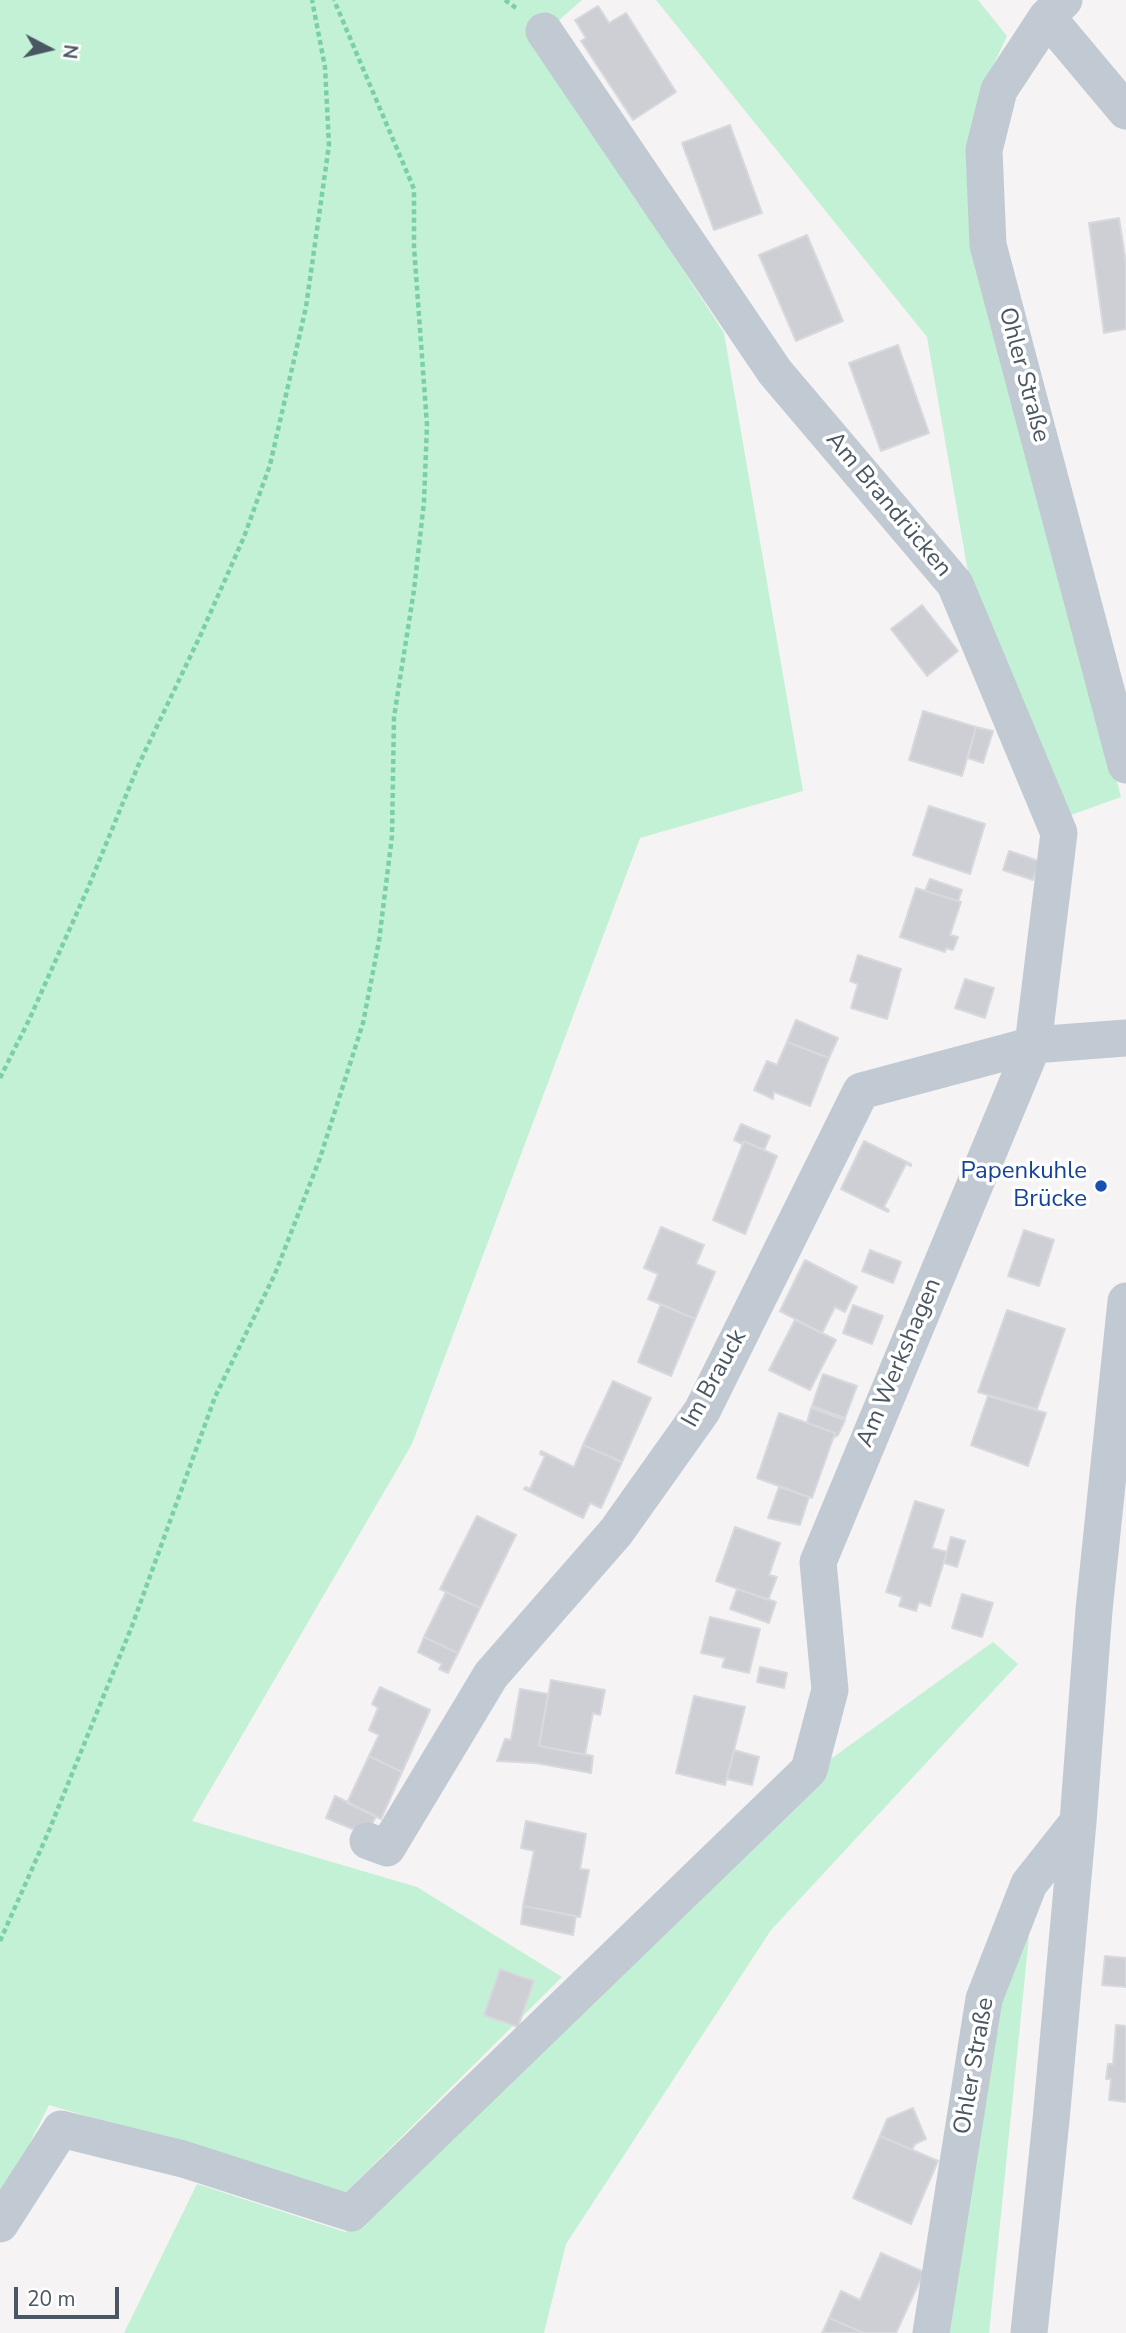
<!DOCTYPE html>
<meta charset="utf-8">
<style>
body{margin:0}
#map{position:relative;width:1126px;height:2333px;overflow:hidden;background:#f5f3f3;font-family:"Nunito Sans",sans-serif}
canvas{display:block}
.north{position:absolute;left:14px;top:14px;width:70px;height:70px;-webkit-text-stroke:5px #fff;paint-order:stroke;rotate:97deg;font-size:19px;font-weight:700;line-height:28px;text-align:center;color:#4a5661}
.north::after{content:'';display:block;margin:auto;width:24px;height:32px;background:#4a5661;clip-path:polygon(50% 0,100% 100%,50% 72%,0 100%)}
.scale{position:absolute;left:14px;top:2287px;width:105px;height:32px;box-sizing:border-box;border:4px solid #4a5661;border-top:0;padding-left:9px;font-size:21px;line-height:24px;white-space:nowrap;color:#4a5661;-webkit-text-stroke:5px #fff;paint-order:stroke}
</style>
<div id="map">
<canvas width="1126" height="2333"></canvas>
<div class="north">N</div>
<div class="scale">20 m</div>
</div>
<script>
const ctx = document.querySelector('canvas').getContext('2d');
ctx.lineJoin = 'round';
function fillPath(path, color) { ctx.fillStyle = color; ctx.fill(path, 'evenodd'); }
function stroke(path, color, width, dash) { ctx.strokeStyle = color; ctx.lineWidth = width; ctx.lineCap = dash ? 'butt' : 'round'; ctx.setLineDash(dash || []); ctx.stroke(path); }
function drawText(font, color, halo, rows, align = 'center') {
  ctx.font = font + ' "Nunito Sans",sans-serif'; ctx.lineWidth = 7; ctx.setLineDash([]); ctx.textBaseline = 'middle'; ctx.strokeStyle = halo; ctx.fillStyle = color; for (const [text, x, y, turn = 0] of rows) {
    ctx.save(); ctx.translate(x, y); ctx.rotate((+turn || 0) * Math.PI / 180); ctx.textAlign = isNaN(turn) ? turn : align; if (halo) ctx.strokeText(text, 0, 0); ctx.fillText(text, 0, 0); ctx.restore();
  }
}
const green = new Path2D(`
 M 0,0 L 582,0 L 535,41 L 724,333 L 803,791 L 640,838 L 412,1444 L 192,1821 L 417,1887 L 562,1977 L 346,2192 L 49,2105 L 0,2202 Z
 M 656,0 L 978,0 L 1007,36 L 982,89 L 976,246 L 1121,797 L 1068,816 L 969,578 L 927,337 Z
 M 993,1642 L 1018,1664 L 771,1930 L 566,2244 L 544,2333 L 124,2333 L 197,2184 L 345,2232 L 363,2221 L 821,1766 Z
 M 1029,1936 L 989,2333 L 947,2333 L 992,2007 Z`);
const building = new Path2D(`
 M 598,6 L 609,23 L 626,13 L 676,92 L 633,120 L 581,41 L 586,38 L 575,20 Z
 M 730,125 L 762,213 L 714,230 L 682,143 Z
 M 1119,218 L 1126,264 L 1126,329 L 1104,333 L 1089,223 Z
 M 807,235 L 843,321 L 796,341 L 759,255 Z
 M 898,345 L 929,433 L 881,451 L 849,363 Z
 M 922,605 L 958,651 L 927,676 L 891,629 Z
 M 923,711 L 976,727 L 962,776 L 909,760 Z
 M 976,727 L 993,731 L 983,763 L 968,758 Z
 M 929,806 L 985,824 L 970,874 L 913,855 Z
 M 1009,851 L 1039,861 L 1033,880 L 1003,870 Z
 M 930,879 L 962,890 L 958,901 L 925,891 Z
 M 916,888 L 961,902 L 950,935 L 958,937 L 953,950 L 946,948 L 945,952 L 900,937 Z
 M 858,955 L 901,969 L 887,1019 L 851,1008 L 858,984 L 850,981 Z
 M 965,979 L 994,988 L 985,1018 L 955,1008 Z
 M 796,1020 L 838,1038 L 829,1058 L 787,1042 Z
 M 787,1042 L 829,1058 L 810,1106 L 774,1092 L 773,1099 L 754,1090 L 767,1061 L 777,1065 Z
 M 741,1124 L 770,1136 L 764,1150 L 744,1141 L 742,1144 L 734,1140 Z
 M 744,1141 L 777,1156 L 745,1234 L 713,1220 Z
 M 864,1141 L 911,1164 L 911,1166 L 906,1164 L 884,1207 L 889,1210 L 888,1212 L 841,1189 Z
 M 661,1227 L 704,1245 L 696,1264 L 715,1272 L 695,1319 L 648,1299 L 658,1274 L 644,1268 Z
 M 1024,1230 L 1054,1240 L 1039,1286 L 1008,1276 Z
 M 870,1250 L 901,1262 L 893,1283 L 862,1271 Z
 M 805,1260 L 857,1287 L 845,1312 L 835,1307 L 822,1333 L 780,1311 Z
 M 661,1304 L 695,1319 L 671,1376 L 638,1362 Z
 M 853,1305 L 883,1316 L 872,1344 L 843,1333 Z
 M 1007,1310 L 1065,1329 L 1037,1409 L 978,1392 Z
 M 795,1320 L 836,1340 L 810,1390 L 769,1370 Z
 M 823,1374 L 857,1386 L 845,1418 L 812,1406 Z
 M 613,1381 L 651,1398 L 622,1462 L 583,1445 Z
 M 988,1396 L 1046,1413 L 1028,1466 L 971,1445 Z
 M 811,1408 L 845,1420 L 838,1435 L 834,1437 L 835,1433 L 807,1423 Z
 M 779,1413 L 835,1433 L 812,1498 L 757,1478 Z
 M 583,1445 L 622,1462 L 601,1508 L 590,1503 L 583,1518 L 524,1489 L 526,1487 L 530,1489 L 545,1456 L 540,1454 L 541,1451 L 574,1467 Z
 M 779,1487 L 809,1497 L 800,1525 L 768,1518 Z
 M 915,1501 L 944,1510 L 932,1548 L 947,1552 L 930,1606 L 919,1602 L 916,1611 L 899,1606 L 902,1597 L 886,1592 Z
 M 477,1516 L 516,1535 L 480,1608 L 440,1589 Z
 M 735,1527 L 780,1543 L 769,1575 L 777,1577 L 768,1600 L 716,1581 Z
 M 951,1537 L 965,1541 L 957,1567 L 944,1563 Z
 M 737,1589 L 776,1602 L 769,1623 L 730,1609 Z
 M 446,1592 L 480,1608 L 458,1653 L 424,1637 Z
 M 962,1594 L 993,1603 L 982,1637 L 952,1628 Z
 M 710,1617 L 760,1629 L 749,1673 L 722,1667 L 725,1658 L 701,1653 Z
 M 424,1637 L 458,1653 L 448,1673 L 439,1669 L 442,1664 L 418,1652 Z
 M 760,1667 L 787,1673 L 784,1688 L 757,1682 Z
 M 551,1680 L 605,1690 L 600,1715 L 593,1713 L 585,1755 L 539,1746 Z
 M 380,1687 L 430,1710 L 402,1772 L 369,1756 L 379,1735 L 369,1730 L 378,1708 L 372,1704 Z
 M 520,1689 L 548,1694 L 539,1746 L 593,1756 L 591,1773 L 536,1763 L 497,1761 L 505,1739 L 511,1740 Z
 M 694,1696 L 745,1707 L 725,1785 L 676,1773 Z
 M 734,1750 L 759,1757 L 752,1785 L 727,1779 Z
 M 369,1756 L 402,1772 L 381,1819 L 347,1803 Z
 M 335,1796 L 376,1816 L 367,1835 L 326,1818 Z
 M 526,1821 L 586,1834 L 580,1869 L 589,1870 L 580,1917 L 523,1906 L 534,1851 L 521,1848 Z
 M 523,1906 L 576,1916 L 573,1935 L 521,1924 Z
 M 1105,1956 L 1126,1958 L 1126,1987 L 1102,1985 Z
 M 500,1969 L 534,1981 L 518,2027 L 484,2015 Z
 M 1116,2025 L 1126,2026 L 1126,2102 L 1109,2100 L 1111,2079 L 1106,2079 L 1108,2064 L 1113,2064 Z
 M 913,2108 L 926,2139 L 915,2144 L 912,2150 L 880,2136 L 887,2119 Z
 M 880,2136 L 938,2161 L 911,2224 L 853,2198 Z
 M 881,2253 L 924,2272 L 896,2333 L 864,2333 L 829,2318 L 841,2291 L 860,2300 Z
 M 829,2318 L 864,2333 L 822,2333 Z`);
const path = new Path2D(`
 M 505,0 L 516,8
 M 0,1078 L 29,1020 L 88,888 L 138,766 L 201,634 L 244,537 L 270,465 L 306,307 L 329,145 L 325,67 L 312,0
 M 0,1941 L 48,1833 L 132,1626 L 215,1397 L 275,1274 L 320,1158 L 363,1023 L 379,941 L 392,836 L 394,717 L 414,590 L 424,502 L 427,425 L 414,247 L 414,189 L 334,0`);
const minor = new Path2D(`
 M 1064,0 L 1047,17 L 999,90 L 984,150 L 988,245 L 1126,765
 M 1047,17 L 1126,111
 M 368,1841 L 387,1848 L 491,1675 L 616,1532 L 702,1411 L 861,1091 L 1033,1045 L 1126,1038
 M 0,2224 L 61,2129 L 183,2159 L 351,2213 L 809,1770 L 830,1690 L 818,1562 L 1033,1045 L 1059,833 L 955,584 L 775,372 L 544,31
 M 931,2333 L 984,1999 L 1029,1884 L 1078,1822
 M 1029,2333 L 1051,2120 L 1078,1822 L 1094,1610 L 1126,1301`);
const markers = [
 [1101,1186,7,"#1a4fb4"]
];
const streetNames = [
 ["Ohler Straße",1023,375,75],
 ["Am Brandrücken",888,505,50],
 ["Am Werkshagen",900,1363,-67],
 ["Im Brauck",715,1379,-61],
 ["Ohler Straße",975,2066,-80]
];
const transitNames = [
 ["Papenkuhle",1087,1172],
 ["Brücke",1087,1200]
];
fillPath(green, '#c3f1d5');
fillPath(building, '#cdcfd5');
stroke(building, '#d7d9de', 2);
stroke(path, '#7ad0a6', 4.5, [5, 3.5]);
stroke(minor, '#c1cad2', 37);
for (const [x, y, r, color] of markers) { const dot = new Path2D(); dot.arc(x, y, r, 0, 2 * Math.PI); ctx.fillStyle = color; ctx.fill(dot); stroke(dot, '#fff', 2.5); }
drawText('24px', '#4a5661', '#fff', streetNames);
drawText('24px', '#164399', '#fff', transitNames, 'right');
</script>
